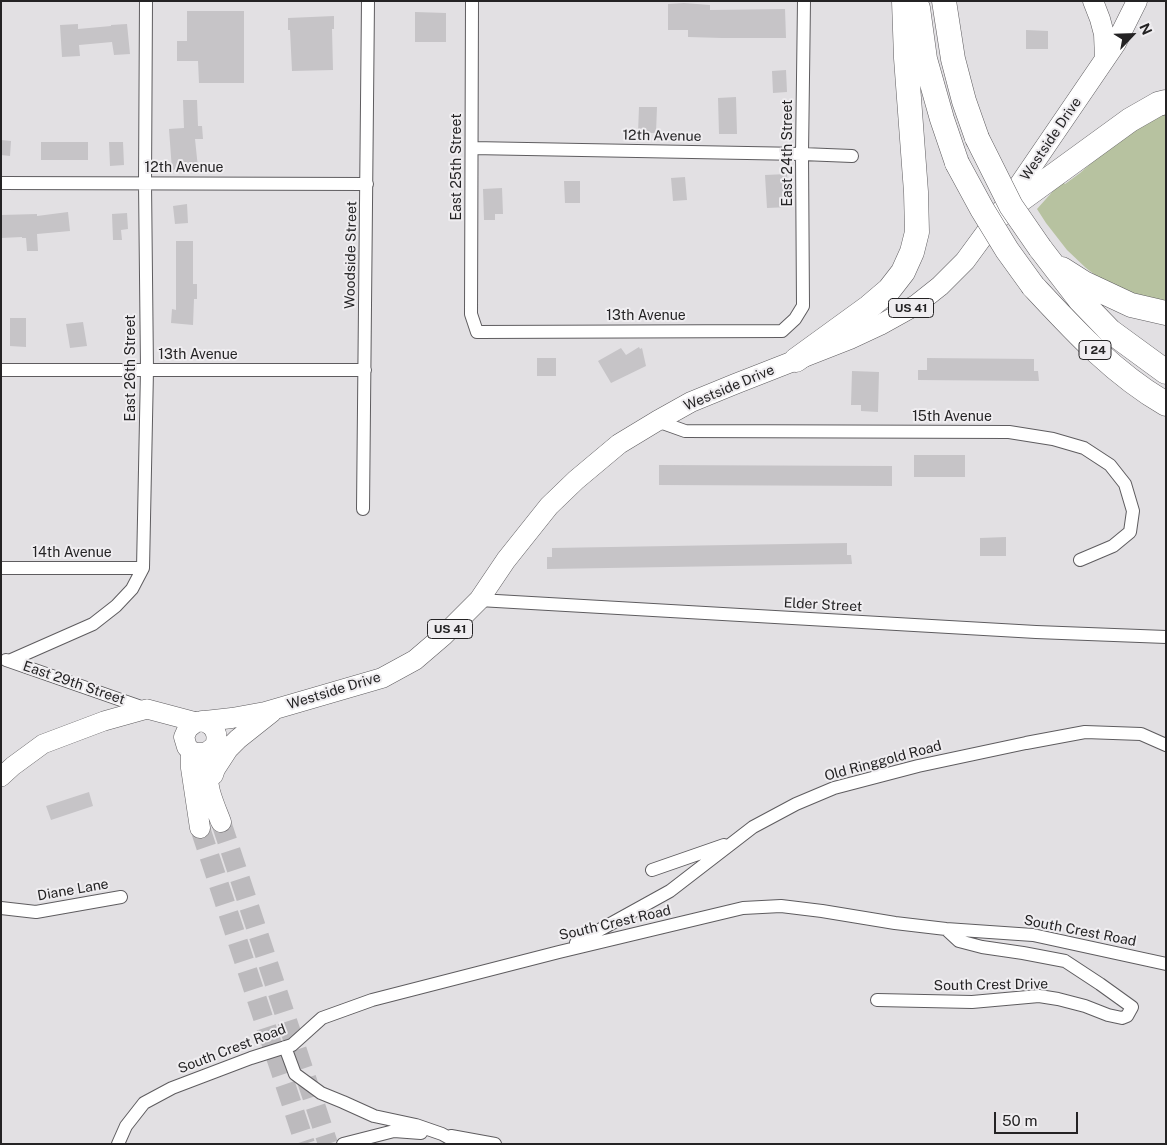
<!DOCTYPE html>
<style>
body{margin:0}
#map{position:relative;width:1167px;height:1145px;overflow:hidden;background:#e2e0e3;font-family:"Public Sans",sans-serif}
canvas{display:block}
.frame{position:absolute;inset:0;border:2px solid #242324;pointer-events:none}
.north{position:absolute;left:1107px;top:10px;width:50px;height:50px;-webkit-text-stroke:4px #efedf0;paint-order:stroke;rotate:66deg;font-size:14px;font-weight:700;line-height:20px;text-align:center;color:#242324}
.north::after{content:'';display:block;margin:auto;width:18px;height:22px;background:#242324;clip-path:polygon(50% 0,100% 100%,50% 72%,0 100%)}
.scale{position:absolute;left:994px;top:1112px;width:84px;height:22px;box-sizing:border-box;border:2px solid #242324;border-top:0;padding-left:6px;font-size:15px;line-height:18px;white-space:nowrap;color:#242324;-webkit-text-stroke:4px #efedf0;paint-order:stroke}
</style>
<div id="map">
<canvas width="1167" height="1145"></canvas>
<div class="frame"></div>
<div class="north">N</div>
<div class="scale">50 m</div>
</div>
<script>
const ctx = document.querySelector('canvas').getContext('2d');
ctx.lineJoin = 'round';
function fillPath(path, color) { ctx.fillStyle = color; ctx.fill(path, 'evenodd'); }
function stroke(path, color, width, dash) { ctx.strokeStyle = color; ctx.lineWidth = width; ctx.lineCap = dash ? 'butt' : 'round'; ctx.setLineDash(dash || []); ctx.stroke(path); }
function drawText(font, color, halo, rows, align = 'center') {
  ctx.font = font + ' "Public Sans",sans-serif'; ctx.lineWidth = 4; ctx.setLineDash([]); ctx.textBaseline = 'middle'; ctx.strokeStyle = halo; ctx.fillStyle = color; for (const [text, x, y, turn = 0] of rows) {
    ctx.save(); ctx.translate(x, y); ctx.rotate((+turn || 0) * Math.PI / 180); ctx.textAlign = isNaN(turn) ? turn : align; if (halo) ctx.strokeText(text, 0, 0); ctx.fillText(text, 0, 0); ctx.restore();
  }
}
const green = new Path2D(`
 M 1166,111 L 1166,306 L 1109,286 L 1086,268 L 1067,250 L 1046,223 L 1037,209 L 1062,181 L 1065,184 L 1080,173 L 1129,130 Z`);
const building = new Path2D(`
 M 684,3 L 710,5 L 710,10 L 785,9 L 786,38 L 722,38 L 688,37 L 688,30 L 668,30 L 668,4 Z
 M 187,11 L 244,11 L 244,83 L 199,83 L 198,61 L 177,61 L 177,41 L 187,41 Z
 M 415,12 L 446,13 L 446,42 L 415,42 Z
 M 334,16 L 334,29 L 332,29 L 333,70 L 292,71 L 290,30 L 288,30 L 288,18 Z
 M 78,24 L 78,29 L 111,26 L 111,25 L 127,24 L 130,54 L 114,55 L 112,42 L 79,45 L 80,56 L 62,57 L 60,25 Z
 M 1026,30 L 1048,31 L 1048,49 L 1026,49 Z
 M 786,70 L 787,92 L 773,93 L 772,71 Z
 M 736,97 L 737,134 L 719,134 L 718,98 Z
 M 183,100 L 197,100 L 198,126 L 202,126 L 203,139 L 195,139 L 198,168 L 172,170 L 169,129 L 184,128 Z
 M 639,107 L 657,107 L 656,133 L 638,133 Z
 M 1,140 L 11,141 L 10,156 L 1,155 Z
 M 41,142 L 88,142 L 88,160 L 41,160 Z
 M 109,142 L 123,142 L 124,165 L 110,166 Z
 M 787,174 L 789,207 L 767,208 L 765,175 Z
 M 685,177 L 687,200 L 673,201 L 671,178 Z
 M 564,181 L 580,181 L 580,203 L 565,203 Z
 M 502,188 L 503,214 L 495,214 L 495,220 L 484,220 L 483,189 Z
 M 187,204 L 188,223 L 175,224 L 173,206 Z
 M 68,212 L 70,231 L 37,234 L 38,251 L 27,251 L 26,238 L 22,238 L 22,237 L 1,238 L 1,215 L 37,214 L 37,216 Z
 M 127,213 L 128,229 L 121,230 L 122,240 L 113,240 L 112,214 Z
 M 176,241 L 193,241 L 193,284 L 197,284 L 197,299 L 194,299 L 193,325 L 171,323 L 172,309 L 176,310 Z
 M 10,318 L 26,318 L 26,347 L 10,346 Z
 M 83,322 L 87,346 L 70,348 L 66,324 Z
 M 639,347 L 640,349 L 642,348 L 646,366 L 611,383 L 598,361 L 621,348 L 626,355 Z
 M 537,358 L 556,358 L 556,376 L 537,376 Z
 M 927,358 L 1034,359 L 1034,371 L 1038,371 L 1039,381 L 918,380 L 918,370 L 927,370 Z
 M 852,371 L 879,372 L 878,412 L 861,411 L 861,405 L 851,405 Z
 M 914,455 L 965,455 L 965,477 L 914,477 Z
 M 659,465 L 892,466 L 892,486 L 659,485 Z
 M 1006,537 L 1006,556 L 980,556 L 980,538 Z
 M 847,543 L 847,555 L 851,555 L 852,564 L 547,569 L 547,557 L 552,557 L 552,548 Z
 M 89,792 L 93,806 L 51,820 L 46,806 Z`);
const primaryTunnel = new Path2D(`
 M 221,822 L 328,1144
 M 200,828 L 305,1144`);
const street = new Path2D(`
 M 472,1 L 471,314 L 477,332 L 782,331 L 795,319 L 803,306 L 802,154 L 804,1
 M 472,148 L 802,154 L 852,156
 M 1,183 L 367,184
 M 1,370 L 365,370
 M 657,421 L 685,431 L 1009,432 L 1053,439 L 1084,448 L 1110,465 L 1125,484 L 1133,511 L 1130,532 L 1113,546 L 1080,560
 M 363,509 L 368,1
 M 1,568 L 143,568
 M 479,600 L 1036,632 L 1166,637
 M 6,660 L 147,709
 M 9,661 L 93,624 L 116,606 L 132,589 L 143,568 L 147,370 L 145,183 L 146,1
 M 652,870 L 724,845
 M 1,908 L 36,912 L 121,897
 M 576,943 L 670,891 L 753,827 L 796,804 L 834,788 L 918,766 L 1026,743 L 1085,732 L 1141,734 L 1166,745
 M 877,1000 L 972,1002 L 1039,996 L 1058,999 L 1085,1006 L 1108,1015 L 1122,1018 L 1127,1016 L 1132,1007 L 1100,984 L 1065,961 L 1023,953 L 982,947 L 959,941 L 946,929
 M 285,1047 L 295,1074 L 321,1093 L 343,1102 L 374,1116 L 416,1125 L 442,1134 L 460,1144
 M 451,1136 L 495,1144
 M 118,1144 L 126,1126 L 144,1103 L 172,1088 L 251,1058 L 292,1045 L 322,1018 L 372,1000 L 559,952 L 743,908 L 781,906 L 822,911 L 895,923 L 946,929 L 1033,935 L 1166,964
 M 343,1144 L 394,1131 L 421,1133`);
const secondary = new Path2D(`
 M 147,709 L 196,722
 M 1,777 L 13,766 L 43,744 L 104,721 L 147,709`);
const primary = new Path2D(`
 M 1093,1 L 1100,19 L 1104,34 L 1105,59
 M 202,721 C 215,725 219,734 215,746 L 206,753 L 196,753 L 191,751 L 187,747 L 184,737 L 188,728 L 196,722 L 232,718 L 265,712 L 382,678 L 415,660 L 443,636 L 479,600 L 506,560 L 549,506 L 576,480 L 619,444 L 657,421 L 691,402 L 735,384 L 850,339 L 880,325 L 916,305 L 940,286 L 965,261 L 998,216 L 1116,43 L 1137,1
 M 191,751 L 191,768 L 200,828
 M 207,766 C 206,787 214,804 221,822
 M 207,779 L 213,775 L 215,769 L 228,749 L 238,739 L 272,712`);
const highway = new Path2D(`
 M 944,1 L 953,59 L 964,101 L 977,138
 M 918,8 L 925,59 L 942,119 L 957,163
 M 998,216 L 1130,120 L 1158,104 L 1166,102
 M 1040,248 L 1080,300 L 1110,331 L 1166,372
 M 1062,269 L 1084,283 L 1131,305 L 1166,313
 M 1033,286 C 1074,330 1113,373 1166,404
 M 796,360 L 869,307 L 889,290 L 903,272 L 912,252 L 917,232 L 916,192 L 906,58 L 904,1`);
const highwayBridge = new Path2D(`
 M 977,138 L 1011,206 L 1040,248
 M 957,163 L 982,209 L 1007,250 L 1033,286`);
const shields = [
 [911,308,45],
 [1095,350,32],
 [450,629,45]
];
const shieldNames = [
 ["US 41",911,308],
 ["I 24",1095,350],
 ["US 41",450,629]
];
const streetNames = [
 ["12th Avenue",662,136,1],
 ["Westside Drive",1051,139,-56],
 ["East 24th Street",788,153,-90],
 ["East 25th Street",457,167,-90],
 ["12th Avenue",184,168],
 ["Woodside Street",351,255,-89],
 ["13th Avenue",646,316],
 ["13th Avenue",198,355],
 ["East 26th Street",131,368,-90],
 ["Westside Drive",729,388,-23],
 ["15th Avenue",952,417],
 ["14th Avenue",72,553],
 ["Elder Street",823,605,3],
 ["East 29th Street",74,683,19],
 ["Westside Drive",334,691,-17],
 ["Old Ringgold Road",883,761,-15],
 ["Diane Lane",73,890,-10],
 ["South Crest Road",615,923,-13],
 ["South Crest Road",1080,931,11],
 ["South Crest Drive",991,985,-1],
 ["South Crest Road",232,1049,-21]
];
fillPath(green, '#b7c2a0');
fillPath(building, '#c6c4c7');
stroke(primaryTunnel, '#bcbabd', 20, [20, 10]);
stroke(street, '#5e5c5f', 14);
stroke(secondary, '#5e5c5f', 20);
stroke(primary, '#5e5c5f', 21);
stroke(highway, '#5e5c5f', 25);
stroke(street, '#fff', 12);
stroke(secondary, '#fff', 19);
stroke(primary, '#fff', 20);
stroke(highway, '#fff', 24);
stroke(highwayBridge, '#5e5c5f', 25, []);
stroke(highwayBridge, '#fff', 24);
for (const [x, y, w] of shields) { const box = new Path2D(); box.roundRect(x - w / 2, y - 9.5, w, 19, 4); ctx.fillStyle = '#efedf0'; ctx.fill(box); stroke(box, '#242324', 1); }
drawText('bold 12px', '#242324', null, shieldNames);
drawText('14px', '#242324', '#efedf0', streetNames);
</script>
